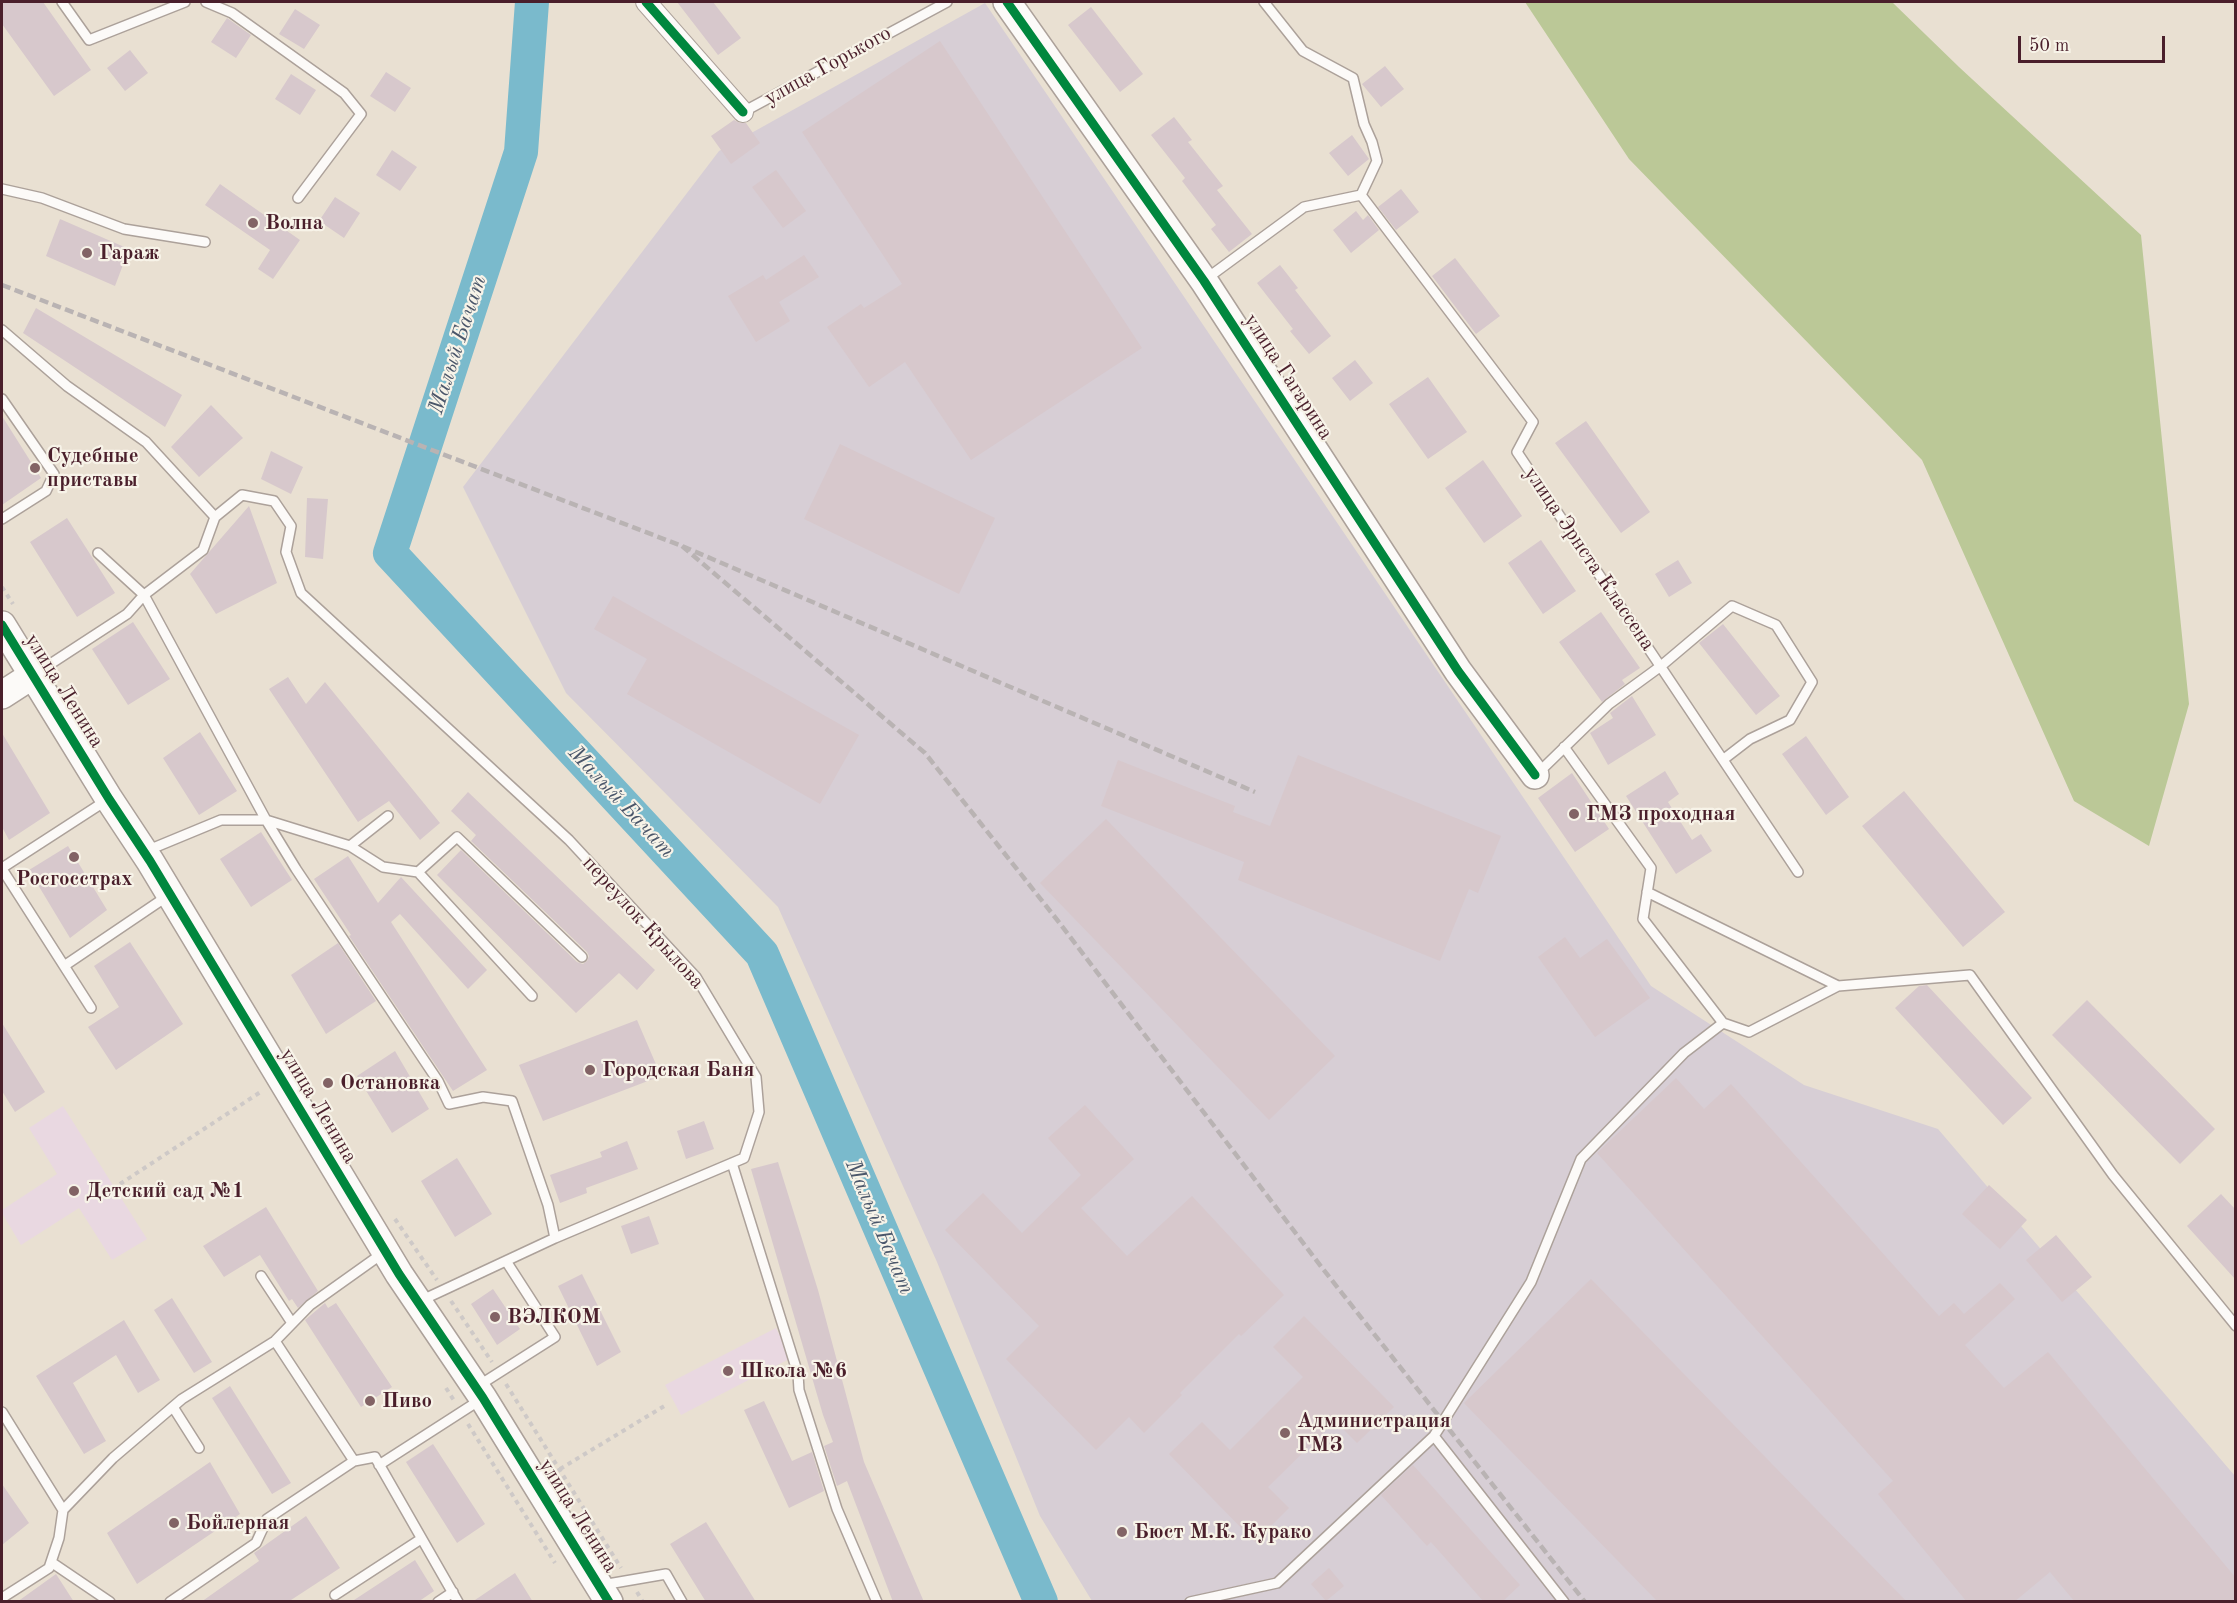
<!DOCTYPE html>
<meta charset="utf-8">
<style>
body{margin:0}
#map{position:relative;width:2237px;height:1603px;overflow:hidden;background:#e9e0d2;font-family:"Old Standard TT",serif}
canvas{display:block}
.frame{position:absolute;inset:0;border:3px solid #4a1f2b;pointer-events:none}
.scale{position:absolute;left:2018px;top:36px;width:147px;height:27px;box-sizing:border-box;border:3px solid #4a1f2b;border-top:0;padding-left:8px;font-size:18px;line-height:21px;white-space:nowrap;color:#4a1f2b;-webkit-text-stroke:4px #f7f3e8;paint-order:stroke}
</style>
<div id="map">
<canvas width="2237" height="1603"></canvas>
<div class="frame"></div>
<div class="scale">50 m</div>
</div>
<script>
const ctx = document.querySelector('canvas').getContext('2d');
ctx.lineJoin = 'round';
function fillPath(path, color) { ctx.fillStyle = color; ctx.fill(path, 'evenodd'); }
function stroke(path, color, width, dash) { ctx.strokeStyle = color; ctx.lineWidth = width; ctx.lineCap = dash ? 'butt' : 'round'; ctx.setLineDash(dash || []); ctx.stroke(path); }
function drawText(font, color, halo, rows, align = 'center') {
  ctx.font = font + ' "Old Standard TT",serif'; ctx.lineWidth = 4.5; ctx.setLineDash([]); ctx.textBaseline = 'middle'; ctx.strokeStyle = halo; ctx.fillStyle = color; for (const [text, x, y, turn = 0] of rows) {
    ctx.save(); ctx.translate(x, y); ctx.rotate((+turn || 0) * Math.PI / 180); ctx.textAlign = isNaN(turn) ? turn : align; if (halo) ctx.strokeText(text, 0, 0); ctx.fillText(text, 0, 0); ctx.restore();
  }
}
const built = new Path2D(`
 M 63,1106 L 147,1239 L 112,1260 L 79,1208 L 21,1245 L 2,1213 L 2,1210 L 57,1174 L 29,1128 Z
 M 776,1328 L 791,1358 L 681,1415 L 665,1385 Z`);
const industrial = new Path2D(`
 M 985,3 L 1651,986 L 1804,1085 L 1938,1129 L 2235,1476 L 2235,1601 L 1092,1601 L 1040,1516 L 937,1262 L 778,907 L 566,693 L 463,487 L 719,151 Z`);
const forest = new Path2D(`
 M 1525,2 L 1892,2 L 1959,67 L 2141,235 L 2189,704 L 2149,846 L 2074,801 L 1922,460 L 1629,159 Z`);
const river = new Path2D(`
 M 532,2 L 521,152 L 390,553 L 762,954 L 1041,1602`);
const building = new Path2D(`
 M 2,2 L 43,2 L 91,70 L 54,96 L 2,24 Z
 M 677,2 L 713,2 L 741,38 L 718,55 Z
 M 1091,7 L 1143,74 L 1120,92 L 1068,25 Z
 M 295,9 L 320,25 L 304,49 L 279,34 Z
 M 227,18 L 251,35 L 236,58 L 211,42 Z
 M 940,41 L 1142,348 L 971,460 L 905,362 L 869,387 L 827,327 L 861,304 L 864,308 L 902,284 L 802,132 Z
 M 130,50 L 148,73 L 125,91 L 107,68 Z
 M 1385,66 L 1404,89 L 1381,107 L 1362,84 Z
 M 386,72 L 411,88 L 395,112 L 370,96 Z
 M 291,74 L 316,90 L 300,115 L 275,99 Z
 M 1174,117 L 1192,140 L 1188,142 L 1223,186 L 1217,190 L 1252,234 L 1229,252 L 1211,229 L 1216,225 L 1182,181 L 1185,178 L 1151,135 Z
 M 734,120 L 740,123 L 746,123 L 760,143 L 731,164 L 711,136 Z
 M 1352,135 L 1369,159 L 1348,176 L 1329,153 Z
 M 392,150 L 417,167 L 400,191 L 376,175 Z
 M 776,170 L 806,211 L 783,228 L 752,187 Z
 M 220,184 L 300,240 L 273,279 L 258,269 L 270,250 L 205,205 Z
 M 1401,189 L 1419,212 L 1396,230 L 1378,207 Z
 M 335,197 L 360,213 L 344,238 L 319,221 Z
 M 1356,211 L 1363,220 L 1368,215 L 1379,230 L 1351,253 L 1333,230 Z
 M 60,219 L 129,249 L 115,286 L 46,256 Z
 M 804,255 L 819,277 L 779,302 L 790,321 L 756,342 L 728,296 L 763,275 L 766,280 Z
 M 1455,258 L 1500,316 L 1476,334 L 1432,276 Z
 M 1280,265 L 1298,288 L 1295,290 L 1331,336 L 1309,354 L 1290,331 L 1293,329 L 1257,283 Z
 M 36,308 L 182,395 L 165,427 L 23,333 Z
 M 1355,360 L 1373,383 L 1350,401 L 1332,378 Z
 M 1428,377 L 1467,432 L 1428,459 L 1389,404 Z
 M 211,405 L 243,438 L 199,477 L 171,447 Z
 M 2,416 L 41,478 L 2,505 Z
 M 1586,421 L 1650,512 L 1621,533 L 1555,443 Z
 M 840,444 L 995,518 L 959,594 L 804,519 Z
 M 271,451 L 303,467 L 291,494 L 261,479 Z
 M 1483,460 L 1522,516 L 1484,543 L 1445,488 Z
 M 307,498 L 328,499 L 323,559 L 305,557 Z
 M 249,506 L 277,583 L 216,614 L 190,574 Z
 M 67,518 L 115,593 L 77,617 L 30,542 Z
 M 1541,540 L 1576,591 L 1543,614 L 1508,563 Z
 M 1678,560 L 1692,583 L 1669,597 L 1655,574 Z
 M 613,596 L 859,735 L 820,804 L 627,694 L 647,659 L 594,629 Z
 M 1601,612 L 1640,668 L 1622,680 L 1625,684 L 1602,702 L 1559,642 Z
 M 133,622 L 170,679 L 128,705 L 92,649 Z
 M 1723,624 L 1780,696 L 1756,715 L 1699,643 Z
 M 288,677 L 306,704 L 325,682 L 440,823 L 420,840 L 389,801 L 358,822 L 269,689 Z
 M 1632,696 L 1656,735 L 1608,765 L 1590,733 L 1613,718 L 1610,713 Z
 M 200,732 L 237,791 L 199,815 L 163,758 Z
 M 2,733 L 50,813 L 9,840 L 2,827 Z
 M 1806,736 L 1849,797 L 1826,815 L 1782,754 Z
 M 1298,755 L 1501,836 L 1478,893 L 1469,889 L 1440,961 L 1238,880 L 1244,862 L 1101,806 L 1118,760 L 1235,806 L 1233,812 L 1270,826 Z
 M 1665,771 L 1679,794 L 1668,802 L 1692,840 L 1701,834 L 1712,851 L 1676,874 L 1626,796 Z
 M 1572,773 L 1609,829 L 1575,852 L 1538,798 Z
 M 1904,791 L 2005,912 L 1963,947 L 1862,826 Z
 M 468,792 L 655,970 L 637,990 L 619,973 L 576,1013 L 437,875 L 461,850 L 577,962 L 583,964 L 587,961 L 589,956 L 587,952 L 471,841 L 476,835 L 451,811 Z
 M 1106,819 L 1335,1056 L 1269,1120 L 1040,883 Z
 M 261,832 L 292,880 L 251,907 L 220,859 Z
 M 68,846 L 107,910 L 70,938 L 29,870 Z
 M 348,856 L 378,903 L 401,877 L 487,970 L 468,989 L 400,914 L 391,922 L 487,1070 L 453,1091 L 349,936 L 351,935 L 314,879 Z
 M 1565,937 L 1580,958 L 1607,939 L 1650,998 L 1595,1037 L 1538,957 Z
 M 130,942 L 183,1024 L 116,1070 L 88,1027 L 119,1007 L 94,966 Z
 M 338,943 L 376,1001 L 326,1034 L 291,975 Z
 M 1927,985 L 2032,1098 L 2003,1125 L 1895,1008 L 1919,986 Z
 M 2087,1000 L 2215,1129 L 2180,1164 L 2052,1035 Z
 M 637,1020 L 661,1076 L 543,1121 L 519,1065 Z
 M 2,1023 L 45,1092 L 15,1112 L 2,1091 Z
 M 395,1051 L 429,1109 L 392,1133 L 357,1076 Z
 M 1676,1078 L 1704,1109 L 1731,1084 L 1939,1316 L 1954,1303 L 1964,1314 L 2000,1283 L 2015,1299 L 1965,1345 L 2004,1388 L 2048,1352 L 2235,1577 L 2235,1602 L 2075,1602 L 2050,1572 L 2014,1602 L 1967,1602 L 1878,1494 L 1893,1481 L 1597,1153 Z
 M 1085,1105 L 1134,1159 L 1081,1208 L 1127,1256 L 1192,1196 L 1284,1295 L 1241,1336 L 1239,1334 L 1180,1393 L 1182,1395 L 1144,1433 L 1129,1417 L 1096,1450 L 1006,1359 L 1039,1326 L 945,1230 L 983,1193 L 1022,1233 L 1081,1175 L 1048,1138 Z
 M 704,1121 L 714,1149 L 686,1159 L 677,1131 Z
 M 627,1141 L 638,1169 L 586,1188 L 587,1193 L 560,1203 L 550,1175 L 602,1157 L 600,1152 Z
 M 457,1158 L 492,1214 L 455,1237 L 421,1181 Z
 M 778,1162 L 818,1290 L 864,1462 L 924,1602 L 893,1602 L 847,1481 L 837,1486 L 824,1446 L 833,1442 L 823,1415 L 751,1169 Z
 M 1989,1185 L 2027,1220 L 2000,1249 L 1962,1214 Z
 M 2221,1194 L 2235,1209 L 2235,1279 L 2187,1226 Z
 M 266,1207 L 318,1291 L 298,1308 L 292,1299 L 289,1301 L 260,1255 L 224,1277 L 203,1246 Z
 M 649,1216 L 659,1244 L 631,1254 L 621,1226 Z
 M 2056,1235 L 2092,1277 L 2062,1302 L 2026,1260 Z
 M 582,1274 L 621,1352 L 597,1366 L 558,1286 Z
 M 1591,1279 L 1907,1602 L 1658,1602 L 1464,1403 Z
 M 493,1289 L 520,1329 L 497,1345 L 471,1304 Z
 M 172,1298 L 212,1362 L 194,1373 L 154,1310 Z
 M 325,1303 L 328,1308 L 336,1303 L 392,1387 L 361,1407 L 305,1320 Z
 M 1304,1316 L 1394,1407 L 1357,1443 L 1335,1421 L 1268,1487 L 1289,1508 L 1255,1542 L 1169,1454 L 1202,1422 L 1230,1450 L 1303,1377 L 1273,1347 Z
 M 124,1320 L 160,1380 L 138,1393 L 116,1355 L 73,1383 L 106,1441 L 84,1454 L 36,1376 Z
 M 230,1386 L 291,1483 L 272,1494 L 212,1398 Z
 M 764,1401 L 792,1461 L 812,1452 L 824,1491 L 789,1508 L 744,1410 Z
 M 433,1444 L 485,1524 L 457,1543 L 406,1462 Z
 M 210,1462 L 240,1514 L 137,1584 L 107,1533 Z
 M 1413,1465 L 1520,1585 L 1502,1602 L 1484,1602 L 1431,1542 L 1427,1546 L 1381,1495 Z
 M 2,1484 L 29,1523 L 2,1545 Z
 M 306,1516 L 340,1568 L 288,1602 L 201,1602 L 259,1561 L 254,1553 Z
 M 706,1522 L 756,1602 L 706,1602 L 670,1544 Z
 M 415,1560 L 434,1591 L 418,1602 L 351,1602 Z
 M 1329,1568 L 1344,1586 L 1326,1601 L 1311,1584 Z
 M 515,1573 L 533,1602 L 472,1602 Z
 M 56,1574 L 74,1602 L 17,1602 Z`);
const path = new Path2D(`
 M 2,587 L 13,604
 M 120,1184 L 262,1091
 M 395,1219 L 437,1280
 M 451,1301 L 492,1362
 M 506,1384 L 621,1568
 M 446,1388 L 455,1402
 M 468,1424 L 555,1563
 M 560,1469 L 666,1405
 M 637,1592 L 643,1602`);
const lane = new Path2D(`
 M 62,2 L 89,40 L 185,2
 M 206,2 L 232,13 L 344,93 L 361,114 L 298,198
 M 1264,2 L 1303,51 L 1353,78 L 1364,124 L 1372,142 L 1377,161 L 1361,195
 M 743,112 L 947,2
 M 2,189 L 42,198 L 124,229 L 205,242
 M 1206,279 L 1304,207 L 1361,195 L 1533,422 L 1517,452 L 1798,872
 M 2,330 L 67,386 L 146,442 L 215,517 L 203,550 L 144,595 L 127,614 L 35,674
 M 2,399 L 54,474 L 46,491 L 2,519
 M 215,517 L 242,495 L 274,501 L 291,526 L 286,552 L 301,593 L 569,840 L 696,977 L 756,1077 L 759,1112 L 744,1158 L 555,1238 L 420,1301
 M 98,553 L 144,595 L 266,820 L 296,869 L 438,1081 L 449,1104 L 483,1097 L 512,1101 L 548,1205 L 555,1238
 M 1537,774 L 1609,704 L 1661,666 L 1732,606 L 1776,625 L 1812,682 L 1790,720 L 1750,739 L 1724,759
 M 350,846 L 388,816
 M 146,851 L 221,820 L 266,820 L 350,846 L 383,867 L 418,872 L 532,996
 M 2,868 L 107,800
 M 2,869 L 91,1008
 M 418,872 L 457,837 L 582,957
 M 1647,892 L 1838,986 L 1749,1032 L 1723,1023
 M 64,966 L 169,895
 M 1838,986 L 1970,975 L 2113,1175 L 2236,1326
 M 732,1163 L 798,1374 L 799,1390 L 837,1509 L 877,1602
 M 261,1276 L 292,1323
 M 275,1341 L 354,1461 L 375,1457 L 458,1602
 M 478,1386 L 555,1337 L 506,1261
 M 173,1407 L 199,1448
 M 2,1412 L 63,1510
 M 1434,1436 L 1531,1282 L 1581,1159 L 1684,1053 L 1723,1023 L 1643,919 L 1651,868 L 1564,747
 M 379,1465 L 480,1400
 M 51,1562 L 110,1602
 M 602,1585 L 666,1574 L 682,1602
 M 335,1595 L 421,1539
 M 2,1598 L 49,1568 L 59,1538 L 63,1510 L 113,1458 L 182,1399 L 275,1341 L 310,1305 L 383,1253
 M 170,1602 L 256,1543 L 267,1519 L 354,1461
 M 438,1602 L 453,1592
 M 1190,1602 L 1277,1583 L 1434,1436 L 1564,1602`);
const street = new Path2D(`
 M 646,2 L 743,112`);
const secondary = new Path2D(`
 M 1007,2 L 1204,281 L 1458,671 L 1535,775
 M 2,625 L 109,799 L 150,861 L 399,1274 L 483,1398 L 609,1602
 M 2,695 L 33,675`);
const rail = new Path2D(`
 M 2,285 L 682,546 L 1255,792
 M 682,546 L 925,753 L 1058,921 L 1323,1269 L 1585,1602`);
const cycleway = new Path2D(`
 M 646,2 L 743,112
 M 1007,2 L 1204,281 L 1458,671 L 1535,775
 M 2,625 L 109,799 L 150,861 L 399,1274 L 483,1398 L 609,1602`);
const markers = [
 [253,223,6,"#826365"],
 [87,253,6,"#826365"],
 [35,468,6,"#826365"],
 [1574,814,6,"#826365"],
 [74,857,6,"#826365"],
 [590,1070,6,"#826365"],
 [328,1083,6,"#826365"],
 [74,1191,6,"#826365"],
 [495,1317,6,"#826365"],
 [728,1371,6,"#826365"],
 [370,1401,6,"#826365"],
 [1285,1433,6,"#826365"],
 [174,1523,6,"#826365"],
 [1122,1532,6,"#826365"]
];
const streetNames = [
 ["улица Горького",828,66,-29],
 ["улица Гагарина",1288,377,57],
 ["улица Эрнста Классена",1589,559,56],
 ["улица Ленина",64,691,58],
 ["переулок Крылова",643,923,48],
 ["улица Ленина",318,1106,59],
 ["улица Ленина",578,1516,58]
];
const poiNames = [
 ["Волна",265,223],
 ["Гараж",99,253],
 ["Судебные",47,456],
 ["приставы",47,480],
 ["ГМЗ проходная",1586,814],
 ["Росгосстрах",74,879,"center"],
 ["Городская Баня",602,1070],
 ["Остановка",340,1083],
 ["Детский сад №1",86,1191],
 ["ВЭЛКОМ",507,1317],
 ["Школа №6",740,1371],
 ["Пиво",382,1401],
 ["Администрация",1297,1421],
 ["ГМЗ",1297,1445],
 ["Бойлерная",186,1523],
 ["Бюст М.К. Курако",1134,1532]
];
const waterNames = [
 ["Малый Бачат",458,345,-72],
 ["Малый Бачат",621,802,47],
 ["Малый Бачат",879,1227,67]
];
fillPath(built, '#e9d8e1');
fillPath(industrial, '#d7ced5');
fillPath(forest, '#bbc897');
stroke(river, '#7abacc', 34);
fillPath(building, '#d7c8cc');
stroke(lane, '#aca19a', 12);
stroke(street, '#aca19a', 22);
stroke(secondary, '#aca19a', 30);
stroke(path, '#cec9c7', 4, [4.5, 4.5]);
stroke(lane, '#fcfaf8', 9);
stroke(street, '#fcfaf8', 20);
stroke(secondary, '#fcfaf8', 27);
stroke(rail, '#b9b3b3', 4.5, [9, 4.5]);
stroke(cycleway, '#00873e', 9);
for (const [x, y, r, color] of markers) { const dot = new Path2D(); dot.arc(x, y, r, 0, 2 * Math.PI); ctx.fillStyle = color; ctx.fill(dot); stroke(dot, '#f7f3e8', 2); }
drawText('21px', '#4a1f2b', '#f7f3e8', streetNames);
drawText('bold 21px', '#4a1f2b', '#f7f3e8', poiNames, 'left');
drawText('italic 22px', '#4a566a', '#f7f3e8', waterNames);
</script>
